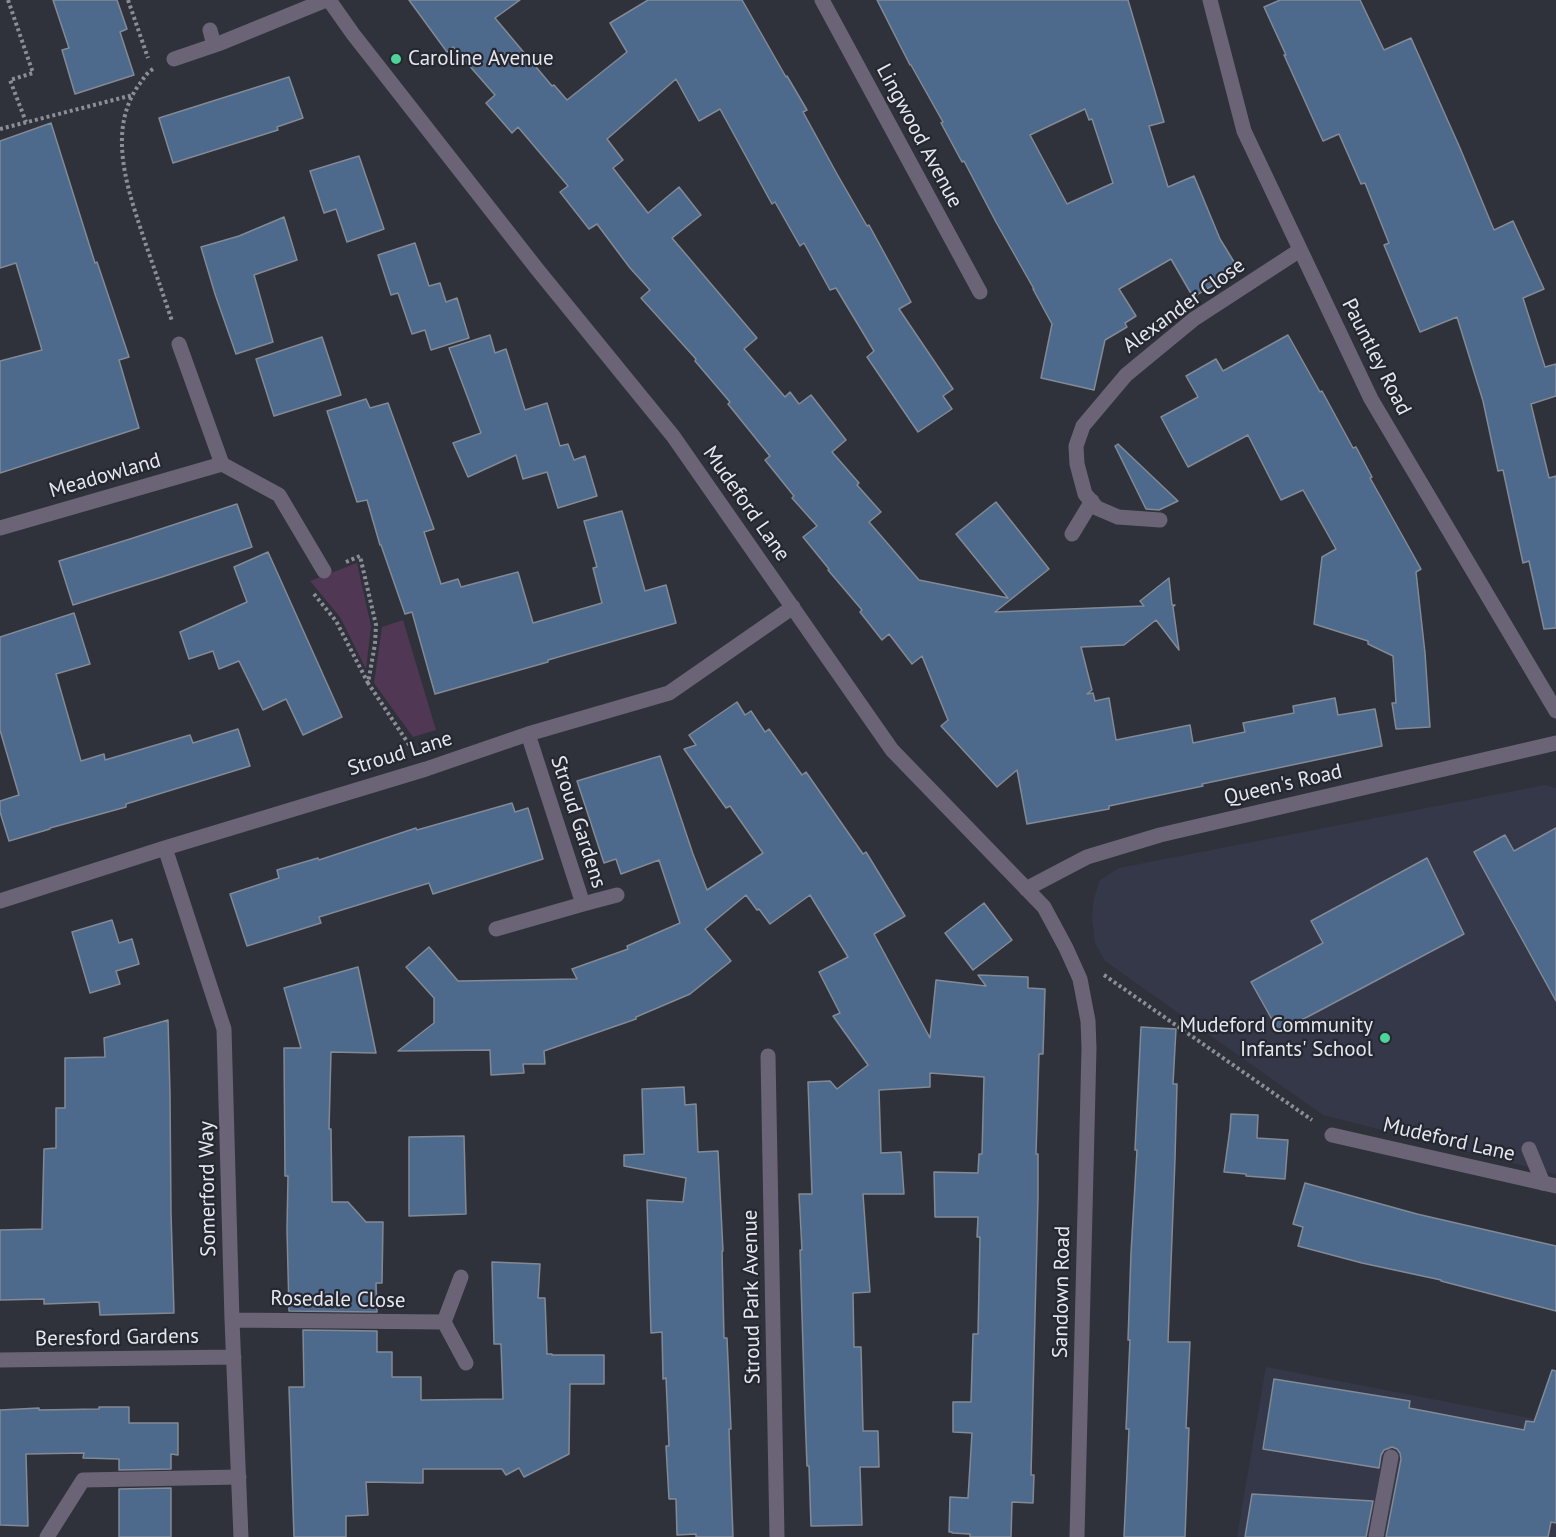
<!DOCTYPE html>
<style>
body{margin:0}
canvas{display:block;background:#2f313b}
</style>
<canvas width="1556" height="1537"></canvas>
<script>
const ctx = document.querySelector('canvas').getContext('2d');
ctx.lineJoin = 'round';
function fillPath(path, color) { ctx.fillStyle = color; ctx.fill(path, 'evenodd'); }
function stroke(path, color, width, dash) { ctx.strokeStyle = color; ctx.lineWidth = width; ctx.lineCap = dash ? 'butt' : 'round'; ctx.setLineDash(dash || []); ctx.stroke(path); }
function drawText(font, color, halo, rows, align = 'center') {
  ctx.font = font + ' "PT Sans",sans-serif'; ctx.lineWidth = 4.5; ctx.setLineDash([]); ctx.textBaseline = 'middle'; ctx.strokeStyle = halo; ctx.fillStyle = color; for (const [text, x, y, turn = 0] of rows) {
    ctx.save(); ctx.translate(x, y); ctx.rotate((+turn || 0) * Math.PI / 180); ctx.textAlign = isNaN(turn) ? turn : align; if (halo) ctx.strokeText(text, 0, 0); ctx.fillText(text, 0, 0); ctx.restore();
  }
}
const built = new Path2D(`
 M 1545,785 L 1556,788 L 1556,1174 L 1323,1115 L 1105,961 L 1095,943 L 1092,917 L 1094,898 L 1100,880 L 1119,868 Z
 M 1266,1367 L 1556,1423 L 1556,1537 L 1237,1537 Z`);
const green = new Path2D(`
 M 357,563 L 371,626 L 366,669 L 340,617 L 310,581 Z
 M 403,620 L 436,730 L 413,737 L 374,683 L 382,627 Z`);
const building = new Path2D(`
 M 53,0 L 117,0 L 127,29 L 120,32 L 134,75 L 75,94 L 62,50 L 69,48 Z
 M 409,0 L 520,0 L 495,18 L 552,86 L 554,85 L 567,100 L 627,52 L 610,23 L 648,0 L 742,0 L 786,77 L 787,76 L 807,110 L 803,112 L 837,174 L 867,226 L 869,225 L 911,302 L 899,309 L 953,389 L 943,396 L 952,409 L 918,432 L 867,357 L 874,351 L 836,288 L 830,290 L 804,243 L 800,246 L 775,202 L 772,204 L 720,109 L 699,121 L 676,79 L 607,139 L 623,160 L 613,168 L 648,213 L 679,187 L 701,215 L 672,238 L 757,338 L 744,349 L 785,397 L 790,392 L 799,404 L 811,395 L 846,440 L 832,452 L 859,483 L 857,485 L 881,512 L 869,522 L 919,580 L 1008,598 L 956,534 L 996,502 L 1049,569 L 995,612 L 1144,606 L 1140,601 L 1169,578 L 1172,605 L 1175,605 L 1173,607 L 1179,650 L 1156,620 L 1124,645 L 1081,647 L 1092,690 L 1087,694 L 1093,693 L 1095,701 L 1109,698 L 1116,740 L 1190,725 L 1193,743 L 1245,732 L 1243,723 L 1294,713 L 1293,706 L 1335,698 L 1338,715 L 1375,709 L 1382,746 L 1202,784 L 1203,786 L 1109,806 L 1109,809 L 1027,824 L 1017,770 L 997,787 L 941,726 L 948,720 L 922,656 L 912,664 L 889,634 L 882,640 L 860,612 L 862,610 L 828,570 L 829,569 L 803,537 L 817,526 L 792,498 L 794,496 L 765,460 L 770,456 L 728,404 L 730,402 L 695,361 L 696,359 L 641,298 L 650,290 L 630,268 L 597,224 L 589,229 L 560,192 L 568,186 L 518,127 L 512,133 L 486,103 L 495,95 L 453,47 L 447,52 Z
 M 877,0 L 1128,0 L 1164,122 L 1149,126 L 1168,187 L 1194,176 L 1220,239 L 1239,270 L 1193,297 L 1171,259 L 1119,289 L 1136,316 L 1125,323 L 1127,327 L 1105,340 L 1094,390 L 1041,378 L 1052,324 L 1033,289 L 1034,289 L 996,222 L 964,161 L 962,162 L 941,123 L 943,122 L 911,65 L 910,65 ZM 1085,109 L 1089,120 L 1092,119 L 1113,183 L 1067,204 L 1030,135 Z
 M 1280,0 L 1360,0 L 1384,50 L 1411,38 L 1460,148 L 1494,230 L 1513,221 L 1544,289 L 1523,298 L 1545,367 L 1556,364 L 1556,396 L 1531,404 L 1549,478 L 1556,476 L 1556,628 L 1544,629 L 1529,561 L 1523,563 L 1503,470 L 1498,471 L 1483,401 L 1457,317 L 1420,332 L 1384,245 L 1389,243 L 1365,183 L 1361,184 L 1339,134 L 1323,141 L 1284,55 L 1286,55 L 1264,7 Z
 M 289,77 L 303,118 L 277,127 L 278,130 L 173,163 L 159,118 Z
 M 51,123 L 95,263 L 97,262 L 129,357 L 119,360 L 139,428 L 0,473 L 0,361 L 42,350 L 16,263 L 0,268 L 0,141 Z
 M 359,156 L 384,229 L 347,242 L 336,209 L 324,213 L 310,171 Z
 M 284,217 L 297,260 L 254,275 L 273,342 L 236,354 L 215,294 L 201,247 L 239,236 Z
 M 415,243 L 429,286 L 440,283 L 446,302 L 457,298 L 469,338 L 431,350 L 425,330 L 412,334 L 398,293 L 391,295 L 378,255 Z
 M 490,335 L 495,353 L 506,349 L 525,410 L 547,403 L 560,446 L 568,444 L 574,460 L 585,456 L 597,496 L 558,508 L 547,472 L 523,479 L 516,455 L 468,477 L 453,443 L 481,433 L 449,348 Z
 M 1288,335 L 1320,392 L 1322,391 L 1353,448 L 1356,447 L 1372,477 L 1370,478 L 1421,569 L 1416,572 L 1425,653 L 1430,727 L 1396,729 L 1392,703 L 1396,703 L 1393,656 L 1368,644 L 1368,641 L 1314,624 L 1322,557 L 1336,549 L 1303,490 L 1281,500 L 1248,435 L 1188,467 L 1161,417 L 1198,397 L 1186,376 L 1216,359 L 1223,371 Z
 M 322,337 L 341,395 L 274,416 L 256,359 Z
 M 366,399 L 370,408 L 388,403 L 434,529 L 424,532 L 441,584 L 458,579 L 461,587 L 518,572 L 533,623 L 602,603 L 593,568 L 597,567 L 584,521 L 622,511 L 645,591 L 666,585 L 676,623 L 548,660 L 548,662 L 435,694 L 412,612 L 405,614 L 381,545 L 380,545 L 367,500 L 357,502 L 327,411 Z
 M 1118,444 L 1178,501 L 1159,510 L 1146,509 L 1115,446 Z
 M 237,504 L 252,547 L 162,577 L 73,605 L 59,561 L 130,539 Z
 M 268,552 L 342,717 L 303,735 L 286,699 L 263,710 L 239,661 L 219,669 L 213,651 L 189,659 L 180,632 L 247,602 L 234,567 Z
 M 74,613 L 90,664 L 56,674 L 81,761 L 104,754 L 105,760 L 190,735 L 193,743 L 238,729 L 250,766 L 126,804 L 126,807 L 50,828 L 50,829 L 9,841 L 0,812 L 0,801 L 19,795 L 0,730 L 0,637 Z
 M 737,702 L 745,715 L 751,711 L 765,732 L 769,729 L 802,775 L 806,772 L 863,854 L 866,852 L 905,916 L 874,934 L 930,1038 L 936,980 L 986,986 L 978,975 L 1028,977 L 1028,988 L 1045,989 L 1043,1054 L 1039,1054 L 1036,1154 L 1038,1154 L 1038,1198 L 1031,1475 L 1034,1475 L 1033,1503 L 1012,1502 L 1011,1537 L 970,1537 L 970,1534 L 952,1533 L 952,1532 L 949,1532 L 950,1497 L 968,1498 L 972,1433 L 953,1432 L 953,1402 L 971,1402 L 973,1334 L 978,1334 L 980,1237 L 977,1237 L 978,1217 L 935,1217 L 934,1172 L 978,1173 L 979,1154 L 982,1154 L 984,1077 L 930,1073 L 930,1087 L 879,1090 L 881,1153 L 901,1152 L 904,1194 L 863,1194 L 870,1292 L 853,1293 L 854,1347 L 861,1347 L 863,1431 L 878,1431 L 879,1467 L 860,1467 L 862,1525 L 811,1526 L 809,1466 L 807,1466 L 805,1413 L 800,1250 L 802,1250 L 799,1194 L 812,1194 L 808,1082 L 830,1081 L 837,1089 L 868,1065 L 833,1016 L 840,1013 L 819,972 L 848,957 L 810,895 L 770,924 L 759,909 L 757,910 L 746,895 L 705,929 L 731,961 L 690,994 L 636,1017 L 636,1019 L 544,1051 L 545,1064 L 523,1064 L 524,1073 L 491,1075 L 490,1050 L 398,1051 L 434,1023 L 434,998 L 406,967 L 429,947 L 458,981 L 577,979 L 572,969 L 628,949 L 627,946 L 680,923 L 659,860 L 621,874 L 616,859 L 604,863 L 577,781 L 660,756 L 693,854 L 707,890 L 763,853 L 730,806 L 726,808 L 684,749 L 696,745 L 689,735 Z
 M 512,803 L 515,812 L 528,808 L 543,859 L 433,894 L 429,883 L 319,917 L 321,923 L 247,946 L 230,894 L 279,878 L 277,870 L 318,858 L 319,860 L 416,828 L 417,830 Z
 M 1556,828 L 1556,1001 L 1474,852 L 1505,835 L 1514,851 Z
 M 1427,858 L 1464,934 L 1279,1032 L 1251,982 L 1323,943 L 1311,921 Z
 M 984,903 L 1012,940 L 973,970 L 945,933 Z
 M 112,920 L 119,943 L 132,939 L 139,964 L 116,971 L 120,984 L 90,993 L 72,932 Z
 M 358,967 L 376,1053 L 331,1052 L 329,1129 L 331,1129 L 332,1202 L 348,1202 L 366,1222 L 383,1222 L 382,1283 L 376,1283 L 377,1312 L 289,1311 L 287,1230 L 288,1176 L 285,1176 L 284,1048 L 301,1048 L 284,988 Z
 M 168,1020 L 170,1093 L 171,1213 L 174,1313 L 100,1315 L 99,1302 L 44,1304 L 44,1299 L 0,1300 L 0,1230 L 42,1229 L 44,1149 L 56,1148 L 56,1108 L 65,1108 L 65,1058 L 105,1057 L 104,1038 Z
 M 1141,1027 L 1176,1029 L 1173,1084 L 1177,1084 L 1175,1159 L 1168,1342 L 1190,1342 L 1186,1428 L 1189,1428 L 1185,1537 L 1124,1537 L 1129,1429 L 1126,1429 L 1130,1340 L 1128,1340 L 1131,1253 L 1137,1150 L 1135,1150 Z
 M 684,1087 L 685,1105 L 696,1104 L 698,1152 L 718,1151 L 723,1251 L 722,1251 L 724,1338 L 727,1338 L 731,1429 L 729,1429 L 733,1537 L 696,1537 L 696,1534 L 677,1535 L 676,1499 L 669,1499 L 666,1446 L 669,1446 L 666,1378 L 663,1379 L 662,1332 L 651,1333 L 647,1200 L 683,1202 L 686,1178 L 624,1166 L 624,1155 L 644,1154 L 642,1089 Z
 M 1231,1114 L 1258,1115 L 1257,1138 L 1288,1140 L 1285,1179 L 1246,1176 L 1246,1174 L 1224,1172 L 1230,1129 Z
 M 464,1136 L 466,1214 L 409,1216 L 409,1137 Z
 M 1305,1183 L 1417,1214 L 1556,1246 L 1556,1311 L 1441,1281 L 1441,1280 L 1362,1263 L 1298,1246 L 1303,1227 L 1293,1224 Z
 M 492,1262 L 540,1264 L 538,1298 L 545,1298 L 547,1354 L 552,1354 L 552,1355 L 604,1355 L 604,1384 L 570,1384 L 569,1454 L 524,1477 L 519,1468 L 506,1475 L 502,1469 L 423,1469 L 423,1483 L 366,1482 L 368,1515 L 346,1516 L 346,1537 L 294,1537 L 289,1387 L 304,1387 L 303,1330 L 377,1331 L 377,1352 L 392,1352 L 392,1377 L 421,1377 L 421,1400 L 503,1399 L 501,1344 L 494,1344 Z
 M 1552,1370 L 1556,1371 L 1556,1523 L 1551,1522 L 1548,1537 L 1386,1537 L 1401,1459 L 1400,1453 L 1397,1449 L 1392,1447 L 1384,1450 L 1381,1455 L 1379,1468 L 1263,1449 L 1274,1379 L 1410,1401 L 1409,1408 L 1524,1430 L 1526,1421 L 1534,1422 Z
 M 99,1407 L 129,1407 L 129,1423 L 178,1423 L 178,1455 L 171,1454 L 171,1469 L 119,1470 L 119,1459 L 83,1458 L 84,1453 L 26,1454 L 28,1526 L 0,1525 L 0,1410 L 39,1408 L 39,1410 L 99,1409 Z
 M 171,1488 L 171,1537 L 119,1537 L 119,1489 Z
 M 1252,1494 L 1373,1501 L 1366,1537 L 1245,1537 Z`);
const path = new Path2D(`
 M 8,0 L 33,73 L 10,80 L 26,122
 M 128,0 L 148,58
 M 153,69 C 146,73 143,80 138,86 C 106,133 129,193 145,242 C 154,268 163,294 172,321
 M 0,129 L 133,95
 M 346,562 L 360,556 L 376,625 L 375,644 L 368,683 L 412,749
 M 314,594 L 336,621 L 368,683
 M 1104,975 L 1312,1120`);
const lane = new Path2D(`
 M 210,30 L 214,45
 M 222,464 L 279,495 L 324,571
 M 1529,1149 L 1543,1183
 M 47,1537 L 83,1480 L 239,1477
 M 1376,1537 L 1391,1457`);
const street = new Path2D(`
 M 329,0 L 353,34 L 537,269 L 673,436 L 892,750 L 1044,907 L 1066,948 L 1080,979 L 1088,1021 L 1089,1048 L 1077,1537
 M 822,0 L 980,292
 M 1210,0 L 1244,131 L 1371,399 L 1556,711
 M 174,59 L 218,44 L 326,0
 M 1160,520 L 1118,517 L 1097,508 L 1085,494 L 1077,464 L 1076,446 L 1083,426 L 1126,375 L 1194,319 L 1300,250
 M 0,528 L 222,464 L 179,344
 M 1072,534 L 1092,501
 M 165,848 L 224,1029 L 232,1320 L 241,1537
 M 1026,889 L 1087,857 L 1160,835 L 1556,743
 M 0,901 L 165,848 L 426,769 L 528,734 L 669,693 L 793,607
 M 583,904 L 617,895
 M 496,929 L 583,904 L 528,734
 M 768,1056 L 777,1537
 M 1332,1135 L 1556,1186
 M 232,1320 L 444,1322 L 461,1277
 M 444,1322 L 466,1363
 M 0,1360 L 234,1357`);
const markers = [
 [396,59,6,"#4ed399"],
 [1385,1038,6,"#4ed399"]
];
const poiNames = [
 ["Caroline Avenue",408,59],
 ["Mudeford Community",1373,1026,"right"],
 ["Infants' School",1373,1050,"right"]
];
const streetNames = [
 ["Lingwood Avenue",919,136,62],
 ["Alexander Close",1184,306,-36],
 ["Pauntley Road",1376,357,63],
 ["Meadowland",105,476,-16],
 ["Mudeford Lane",746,504,55],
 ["Stroud Lane",400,754,-17],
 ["Queen's Road",1283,785,-13],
 ["Stroud Gardens",578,822,72],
 ["Mudeford Lane",1449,1140,13],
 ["Somerford Way",208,1189,-91],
 ["Sandown Road",1062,1292,-89],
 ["Stroud Park Avenue",752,1297,-91],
 ["Rosedale Close",338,1300,1],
 ["Beresford Gardens",117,1338,-1]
];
fillPath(built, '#353849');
fillPath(green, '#503753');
fillPath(building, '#4d698c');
stroke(building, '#828a95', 1.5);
stroke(path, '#8c8d96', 4, [3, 3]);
stroke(lane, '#6a6476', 15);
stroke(street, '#6a6476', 15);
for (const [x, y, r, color] of markers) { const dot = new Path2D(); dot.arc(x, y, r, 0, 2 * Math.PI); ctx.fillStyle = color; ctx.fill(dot); stroke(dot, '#252731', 2); }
drawText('21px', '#e6e7ee', '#252731', poiNames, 'left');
drawText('21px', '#e6e7ee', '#252731', streetNames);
</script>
